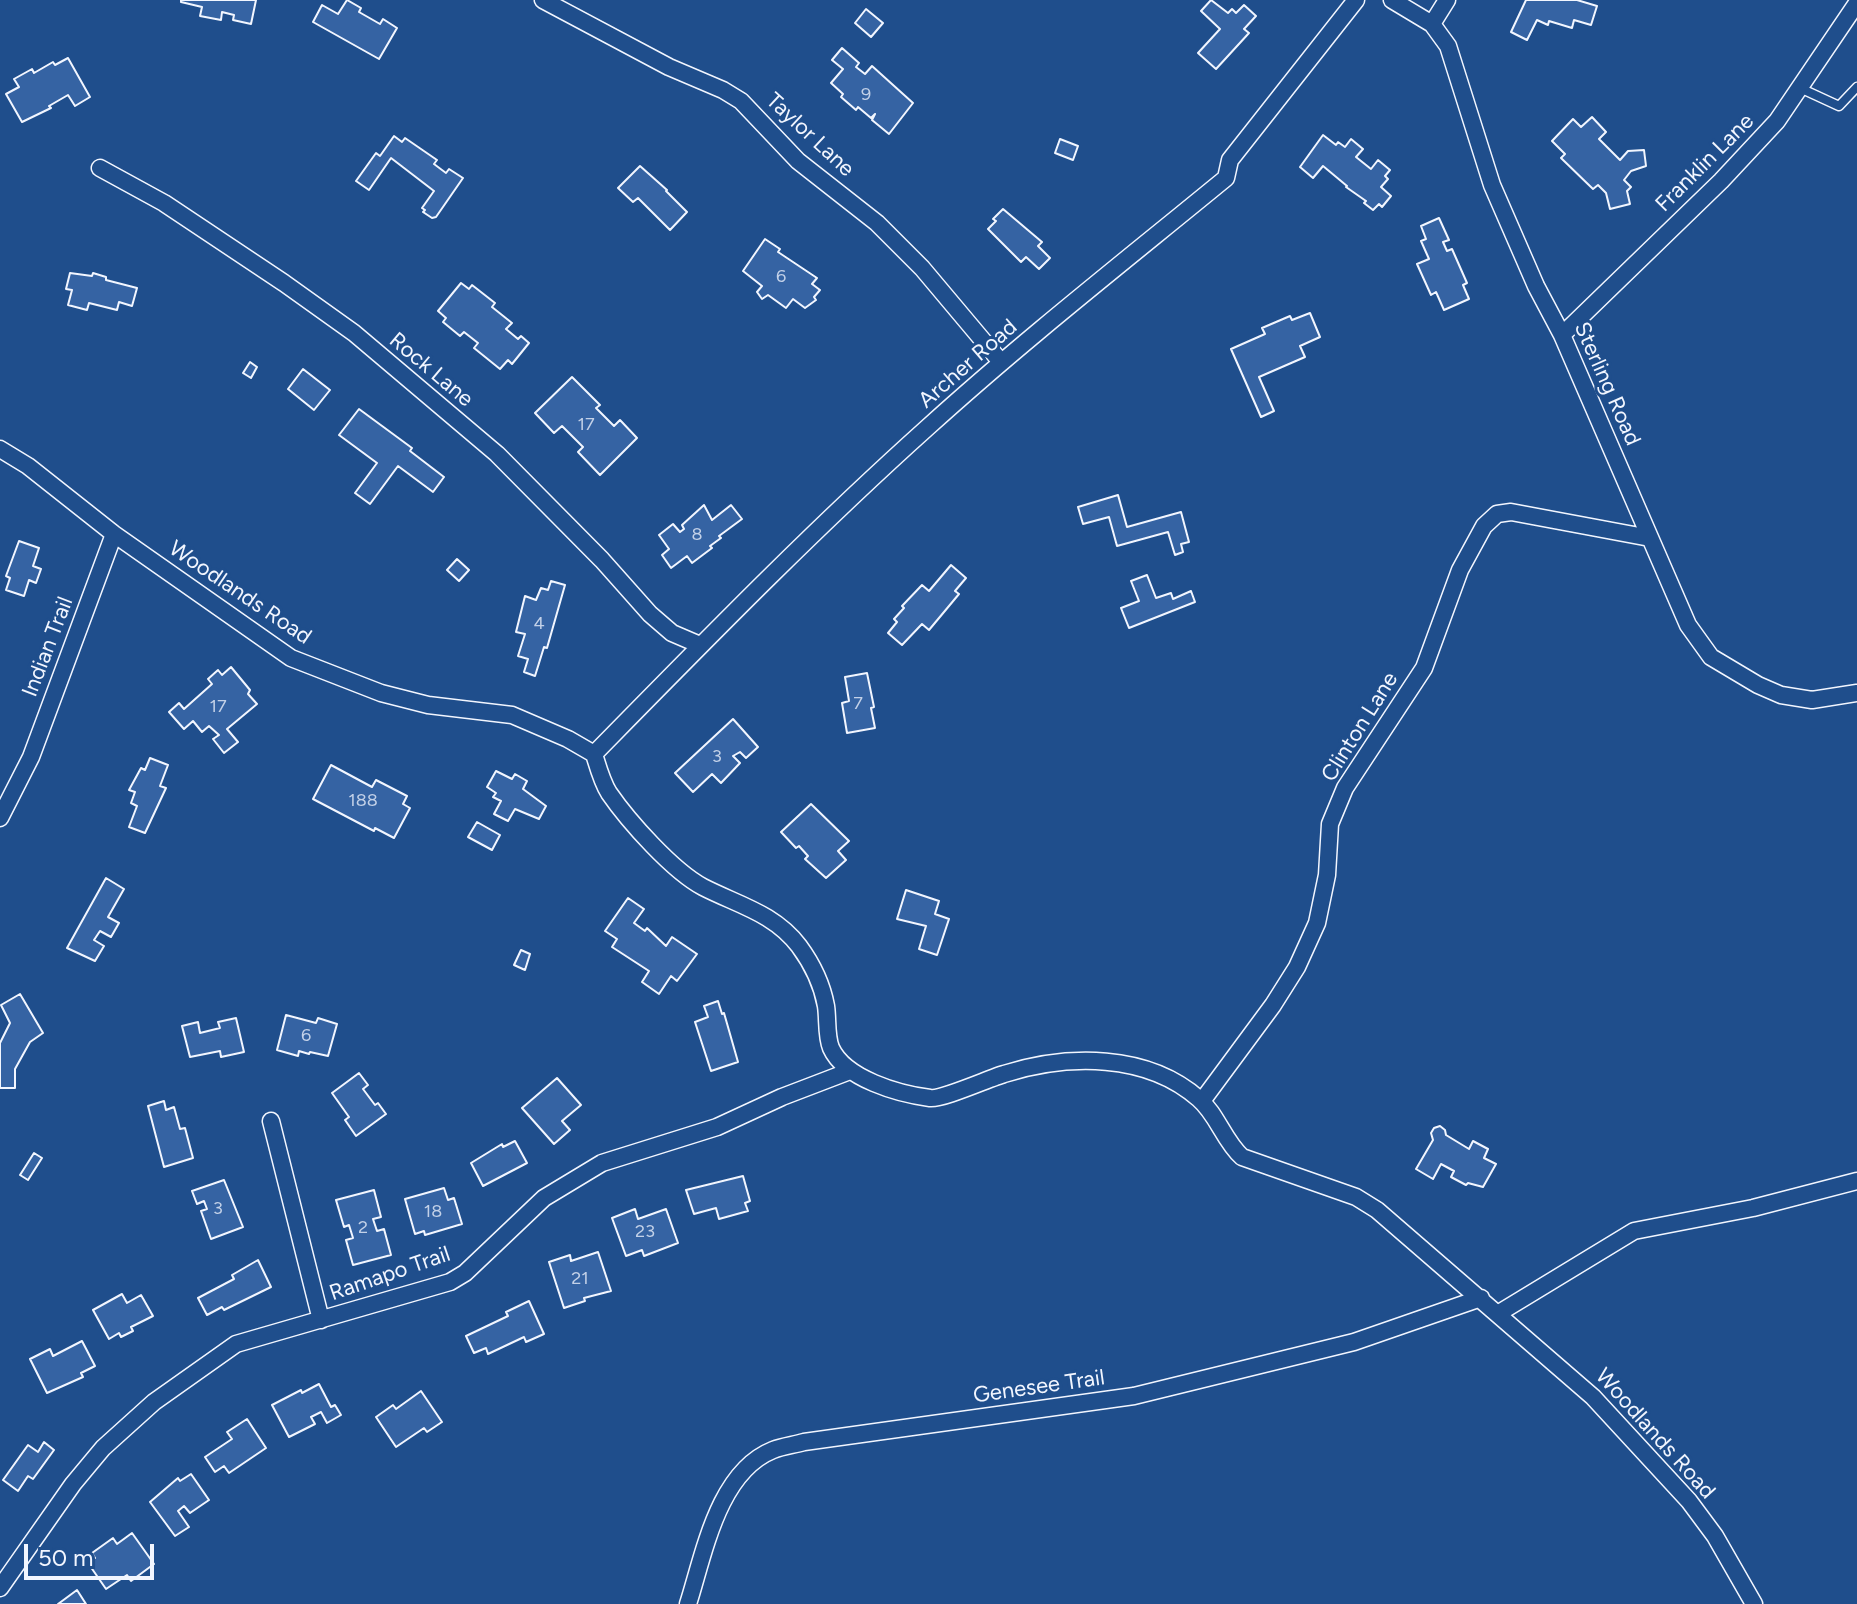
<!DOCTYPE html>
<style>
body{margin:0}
#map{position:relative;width:1857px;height:1604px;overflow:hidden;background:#1f4e8c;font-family:Figtree,sans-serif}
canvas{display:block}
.scale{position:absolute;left:24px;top:1544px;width:130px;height:36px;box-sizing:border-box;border:4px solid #f2f6ff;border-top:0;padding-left:10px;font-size:24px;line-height:28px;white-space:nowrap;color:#f2f6ff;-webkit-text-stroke:6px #1f4e8c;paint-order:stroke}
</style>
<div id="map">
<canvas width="1857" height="1604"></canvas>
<div class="scale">50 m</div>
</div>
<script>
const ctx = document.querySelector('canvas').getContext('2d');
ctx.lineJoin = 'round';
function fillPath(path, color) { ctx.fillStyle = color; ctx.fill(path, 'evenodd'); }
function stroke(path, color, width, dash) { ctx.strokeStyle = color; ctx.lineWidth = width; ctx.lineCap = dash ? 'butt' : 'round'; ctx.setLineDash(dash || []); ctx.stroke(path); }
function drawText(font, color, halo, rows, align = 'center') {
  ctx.font = font + ' Figtree,sans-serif'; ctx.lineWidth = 6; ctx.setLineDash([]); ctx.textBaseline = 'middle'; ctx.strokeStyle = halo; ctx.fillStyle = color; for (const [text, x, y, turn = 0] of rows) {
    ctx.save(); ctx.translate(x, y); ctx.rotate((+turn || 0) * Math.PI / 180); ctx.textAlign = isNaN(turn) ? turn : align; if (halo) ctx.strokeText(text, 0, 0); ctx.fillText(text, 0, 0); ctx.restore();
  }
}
const building = new Path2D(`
 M 181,0 L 256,0 L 251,24 L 233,20 L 234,15 L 222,12 L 221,20 L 200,16 L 202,7 L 181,2 Z
 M 347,0 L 361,8 L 359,12 L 380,24 L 383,19 L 397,28 L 379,59 L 313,22 L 322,5 L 338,14 Z
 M 1211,0 L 1228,13 L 1232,9 L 1236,13 L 1244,5 L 1256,16 L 1244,29 L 1249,33 L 1216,69 L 1198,53 L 1220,29 L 1201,11 Z
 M 1526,0 L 1577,0 L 1597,6 L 1591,25 L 1574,20 L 1572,28 L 1549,21 L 1548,25 L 1537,20 L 1527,40 L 1511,32 Z
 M 866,9 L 883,23 L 871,37 L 855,23 Z
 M 842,48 L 859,63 L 856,67 L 865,74 L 872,66 L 913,103 L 889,134 L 872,120 L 875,114 L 871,118 L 858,107 L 856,110 L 841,97 L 843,94 L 831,83 L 843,69 L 832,60 Z
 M 68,58 L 90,97 L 75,106 L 68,95 L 49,106 L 51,108 L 22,122 L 6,94 L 19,87 L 14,79 L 32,69 L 34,73 L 53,62 L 55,65 Z
 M 1592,117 L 1606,132 L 1599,139 L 1620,160 L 1628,151 L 1644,150 L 1646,166 L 1631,171 L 1624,180 L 1631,187 L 1627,191 L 1630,204 L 1610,209 L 1606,193 L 1598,185 L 1593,189 L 1561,158 L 1565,154 L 1552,141 L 1573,119 L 1581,127 Z
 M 1323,135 L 1336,145 L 1338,142 L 1345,147 L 1351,139 L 1363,149 L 1356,157 L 1371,169 L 1378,160 L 1390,170 L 1385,176 L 1388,179 L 1381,187 L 1391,196 L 1382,207 L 1379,204 L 1373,210 L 1364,203 L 1366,201 L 1346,187 L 1347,186 L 1323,166 L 1313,178 L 1300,167 Z
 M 394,136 L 402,142 L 405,138 L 437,160 L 434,164 L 446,173 L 449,169 L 463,178 L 436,217 L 432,218 L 423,212 L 425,210 L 422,208 L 434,191 L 391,158 L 369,190 L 356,181 L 376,153 L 380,156 Z
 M 1060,139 L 1078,146 L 1073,160 L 1055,153 Z
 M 640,166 L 667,190 L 666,191 L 687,212 L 670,230 L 638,198 L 633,202 L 618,188 Z
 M 1003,209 L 1042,242 L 1038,246 L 1050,258 L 1039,269 L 1026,257 L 1021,262 L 988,229 L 996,221 L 993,219 Z
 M 1439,218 L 1449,240 L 1443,242 L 1447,251 L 1452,249 L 1467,283 L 1463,285 L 1469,299 L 1444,310 L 1436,292 L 1431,295 L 1417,264 L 1429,259 L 1421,241 L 1426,239 L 1421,226 Z
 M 765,239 L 780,249 L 778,252 L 817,278 L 812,284 L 820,290 L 814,297 L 816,300 L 805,308 L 793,299 L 786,308 L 768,295 L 762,299 L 757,292 L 762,286 L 743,271 Z
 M 70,273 L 92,276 L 93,273 L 106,277 L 106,280 L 137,288 L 132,306 L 119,302 L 117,310 L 89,303 L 87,310 L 68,305 L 72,290 L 66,289 Z
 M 461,283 L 469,289 L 472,285 L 495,303 L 492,307 L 512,323 L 506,329 L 518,339 L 521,336 L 529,343 L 512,364 L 508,360 L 500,369 L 474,348 L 478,343 L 464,332 L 460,336 L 443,322 L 446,318 L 438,311 Z
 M 1310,313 L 1320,337 L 1300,346 L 1305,357 L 1259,377 L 1274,411 L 1261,417 L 1231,349 L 1265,334 L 1262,328 L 1290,316 L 1292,320 Z
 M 250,362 L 257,367 L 251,378 L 243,373 Z
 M 303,369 L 330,390 L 314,410 L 288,389 Z
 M 572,377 L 600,405 L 596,408 L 614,426 L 620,420 L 637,438 L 600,475 L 578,452 L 583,447 L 562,426 L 554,433 L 535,413 Z
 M 359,409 L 412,448 L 410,451 L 444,477 L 433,492 L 398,466 L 370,504 L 355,493 L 377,463 L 339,435 Z
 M 1118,495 L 1127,527 L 1181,512 L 1189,542 L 1181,544 L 1183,552 L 1175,555 L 1168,532 L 1117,546 L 1109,517 L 1083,524 L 1078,507 Z
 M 704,505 L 712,520 L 731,505 L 742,519 L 719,536 L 721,538 L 710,546 L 712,548 L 692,563 L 687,556 L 671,568 L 662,555 L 669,549 L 659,535 L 673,524 L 680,532 L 684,529 L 682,525 Z
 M 19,541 L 39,548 L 33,566 L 41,569 L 36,583 L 29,580 L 24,596 L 6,590 L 10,578 L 6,576 Z
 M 457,559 L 469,570 L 459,581 L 447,570 Z
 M 951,565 L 966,578 L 955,591 L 959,594 L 929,630 L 922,624 L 902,645 L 888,633 L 897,622 L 894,619 L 904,608 L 902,606 L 922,585 L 929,591 Z
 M 1147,575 L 1156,598 L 1171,593 L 1173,599 L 1191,591 L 1195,602 L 1129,628 L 1121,608 L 1139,601 L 1131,581 Z
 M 551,581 L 565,585 L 547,648 L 544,647 L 535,676 L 524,672 L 528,659 L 518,656 L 525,634 L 516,632 L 525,596 L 536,600 L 541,588 L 548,590 Z
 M 231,667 L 250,690 L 248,694 L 257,704 L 227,729 L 238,742 L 224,753 L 213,739 L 219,735 L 209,726 L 202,732 L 193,721 L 184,729 L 169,712 L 179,703 L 184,709 L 212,684 L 208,679 L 218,670 L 222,675 Z
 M 867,673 L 874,707 L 871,708 L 875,728 L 847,733 L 842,703 L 849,701 L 845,677 Z
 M 733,719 L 758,747 L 746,758 L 740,752 L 733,756 L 740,763 L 721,783 L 712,774 L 693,792 L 675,773 Z
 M 150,758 L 168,765 L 160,786 L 166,788 L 145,833 L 129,827 L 137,806 L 131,803 L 135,792 L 129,790 L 141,768 L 145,770 Z
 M 331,765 L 372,787 L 376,780 L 407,796 L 403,804 L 410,808 L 394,838 L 375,828 L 374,831 L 313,799 Z
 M 496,771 L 512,779 L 515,774 L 527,781 L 523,789 L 546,806 L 539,819 L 515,809 L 508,821 L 494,814 L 501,801 L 493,797 L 496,793 L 487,787 Z
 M 811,804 L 849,841 L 838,851 L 846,860 L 826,878 L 805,859 L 808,856 L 799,846 L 796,848 L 781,832 Z
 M 477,822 L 500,835 L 492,850 L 468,837 Z
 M 106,878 L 124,889 L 108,917 L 119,923 L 111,937 L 100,931 L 94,940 L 104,946 L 95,961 L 67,948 Z
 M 906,890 L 939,901 L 935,914 L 949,919 L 937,955 L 919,949 L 926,926 L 897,919 Z
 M 628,898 L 644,909 L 634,923 L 645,931 L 647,928 L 666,946 L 672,937 L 697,954 L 677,981 L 671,976 L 659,994 L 642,982 L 649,971 L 612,947 L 617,939 L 605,931 Z
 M 521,950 L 530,954 L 525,970 L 514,965 Z
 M 20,994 L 43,1033 L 30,1042 L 15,1069 L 15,1088 L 0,1088 L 0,1043 L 10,1023 L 1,1005 Z
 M 718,1001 L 722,1014 L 724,1013 L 738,1062 L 711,1071 L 695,1022 L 708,1017 L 704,1006 Z
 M 286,1015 L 316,1023 L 318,1018 L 337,1024 L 328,1056 L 310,1052 L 309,1054 L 299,1051 L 298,1056 L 277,1050 Z
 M 236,1018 L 244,1052 L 221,1057 L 220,1051 L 190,1057 L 182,1026 L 198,1022 L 200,1033 L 220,1028 L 218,1022 Z
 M 359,1073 L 368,1085 L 363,1089 L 375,1105 L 378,1103 L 386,1114 L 356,1136 L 345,1120 L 349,1117 L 332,1093 Z
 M 557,1078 L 581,1105 L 562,1121 L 570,1130 L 554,1144 L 522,1108 Z
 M 164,1101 L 166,1110 L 174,1107 L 180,1129 L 185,1128 L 193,1158 L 164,1167 L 148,1106 Z
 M 1440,1126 L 1445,1130 L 1446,1135 L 1469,1149 L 1473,1141 L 1488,1149 L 1484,1158 L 1496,1164 L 1483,1187 L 1468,1183 L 1466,1185 L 1451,1177 L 1454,1171 L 1441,1164 L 1433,1179 L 1416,1169 L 1433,1140 L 1431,1133 L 1434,1128 Z
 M 515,1141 L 527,1163 L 483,1186 L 471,1163 L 502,1144 L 503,1147 Z
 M 34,1153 L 42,1158 L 28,1180 L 20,1175 Z
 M 743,1176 L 750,1201 L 745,1203 L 748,1211 L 719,1219 L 716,1208 L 694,1214 L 686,1190 Z
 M 224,1180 L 243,1227 L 211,1239 L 201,1211 L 207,1209 L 204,1201 L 197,1204 L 192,1191 Z
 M 444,1188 L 448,1200 L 454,1198 L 462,1224 L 425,1235 L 424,1231 L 415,1234 L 405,1199 Z
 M 374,1190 L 381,1217 L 373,1219 L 377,1231 L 384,1229 L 391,1255 L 353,1265 L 346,1240 L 353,1238 L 349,1225 L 344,1227 L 336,1200 Z
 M 635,1209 L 638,1219 L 666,1209 L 678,1243 L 644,1256 L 642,1250 L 626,1256 L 612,1218 Z
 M 598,1252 L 611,1291 L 584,1298 L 585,1301 L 564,1308 L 549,1262 L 570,1255 L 571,1261 Z
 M 258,1260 L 271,1287 L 224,1310 L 222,1307 L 207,1315 L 198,1298 L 234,1279 L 232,1275 Z
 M 122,1294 L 127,1303 L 141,1295 L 153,1316 L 131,1327 L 133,1331 L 121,1337 L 119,1333 L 109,1339 L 93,1310 Z
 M 529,1301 L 544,1334 L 526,1342 L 524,1337 L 488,1354 L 486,1348 L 474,1353 L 466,1336 L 508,1316 L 506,1312 Z
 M 82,1341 L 95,1366 L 81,1373 L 83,1377 L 47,1393 L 30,1359 L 50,1349 L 53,1356 Z
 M 319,1384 L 331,1407 L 335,1405 L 341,1415 L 327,1423 L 321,1412 L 311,1417 L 315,1424 L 289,1437 L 272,1405 L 301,1390 L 302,1393 Z
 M 421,1391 L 442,1422 L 427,1432 L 424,1428 L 396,1447 L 376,1417 L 393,1405 L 396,1409 Z
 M 247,1419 L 266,1448 L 229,1473 L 224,1466 L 215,1472 L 205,1457 L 232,1439 L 227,1432 Z
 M 44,1442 L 54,1450 L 33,1479 L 28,1476 L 18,1491 L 3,1480 L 28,1445 L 38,1452 Z
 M 191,1474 L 209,1500 L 190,1513 L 184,1506 L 178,1511 L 189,1527 L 175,1536 L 150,1502 L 178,1478 L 180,1481 Z
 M 132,1533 L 154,1564 L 131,1581 L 127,1575 L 106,1589 L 88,1563 L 95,1558 L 92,1553 L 113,1538 L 117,1544 Z
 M 77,1590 L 86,1604 L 58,1604 Z`);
const service = new Path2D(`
 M 1800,88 L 1839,106 L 1857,87`);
const minor = new Path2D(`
 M 543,0 L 669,67 L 723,90 L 741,101 L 798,161 L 877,223 L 922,268 L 1001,362
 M 1392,0 L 1432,24 L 1448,46 L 1492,185 L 1536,286 L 1562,335 L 1688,625 L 1711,657 L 1758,685 L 1781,695 L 1812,700 L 1857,693
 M 1432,24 L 1447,0
 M 100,168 L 164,203 L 284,283 L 354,333 L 497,454 L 602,560 L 650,614 L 672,633 L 700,645
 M 1562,335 L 1721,181 L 1777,121 L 1857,3
 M 0,449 L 28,466 L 114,534 L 291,658 L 381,693 L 428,705 L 512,715 L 568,739 L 594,754 C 598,767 602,782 609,793 C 629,822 673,871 703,887 C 738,905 774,913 799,946 C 813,965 822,984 826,1006 C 828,1019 826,1036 831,1048 C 845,1079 899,1094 930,1098 C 941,1100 990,1078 1004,1074 C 1068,1054 1147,1053 1199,1099 C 1217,1114 1224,1141 1242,1157 L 1356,1197 L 1377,1210 L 1593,1397 L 1689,1501 L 1715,1536 L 1754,1604
 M 594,754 C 703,643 812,531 928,427 C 1024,340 1126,260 1226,178 L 1230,160 L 1356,0
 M 0,818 L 31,757 L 114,534
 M 1202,1101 L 1273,1005 L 1297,967 L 1317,923 L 1327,875 L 1330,824 L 1345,788 L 1424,668 L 1460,570 L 1484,526 L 1497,514 L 1511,512 L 1650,538
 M 271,1121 L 321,1320
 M 1499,1313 L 1634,1231 L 1753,1208 L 1857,1181
 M 0,1588 L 73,1484 L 103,1448 L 154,1402 L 236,1344 L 450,1282 L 465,1273 L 544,1198 L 602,1163 L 717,1127 L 782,1097 L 850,1071
 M 688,1604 C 704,1554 718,1472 773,1450 C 783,1446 794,1445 804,1442 L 1134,1396 L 1354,1342 L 1481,1298`);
const numberNames = [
 ["9",866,95],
 ["6",781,277],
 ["17",586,425],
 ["8",697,535],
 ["4",539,624],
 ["7",858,704],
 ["17",218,707],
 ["3",717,757],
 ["188",363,801],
 ["6",306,1036],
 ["3",218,1209],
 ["18",433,1212],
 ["2",363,1228],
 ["23",645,1232],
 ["21",580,1279]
];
const streetNames = [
 ["Taylor Lane",810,135,43],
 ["Franklin Lane",1705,163,-45],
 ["Archer Road",968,364,-41],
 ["Rock Lane",431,370,40],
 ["Sterling Road",1607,384,66],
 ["Woodlands Road",240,593,34],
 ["Indian Trail",48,647,-69],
 ["Clinton Lane",1360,727,-58],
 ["Ramapo Trail",390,1274,-19],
 ["Genesee Trail",1039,1387,-8],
 ["Woodlands Road",1655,1434,48]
];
fillPath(building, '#3563a3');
stroke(building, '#f2f6ff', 2);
stroke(service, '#f2f6ff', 11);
stroke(minor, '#f2f6ff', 19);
stroke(service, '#1f4e8c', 8);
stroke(minor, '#1f4e8c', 16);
drawText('18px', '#c3d1e8', null, numberNames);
drawText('22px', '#f2f6ff', '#1f4e8c', streetNames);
</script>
